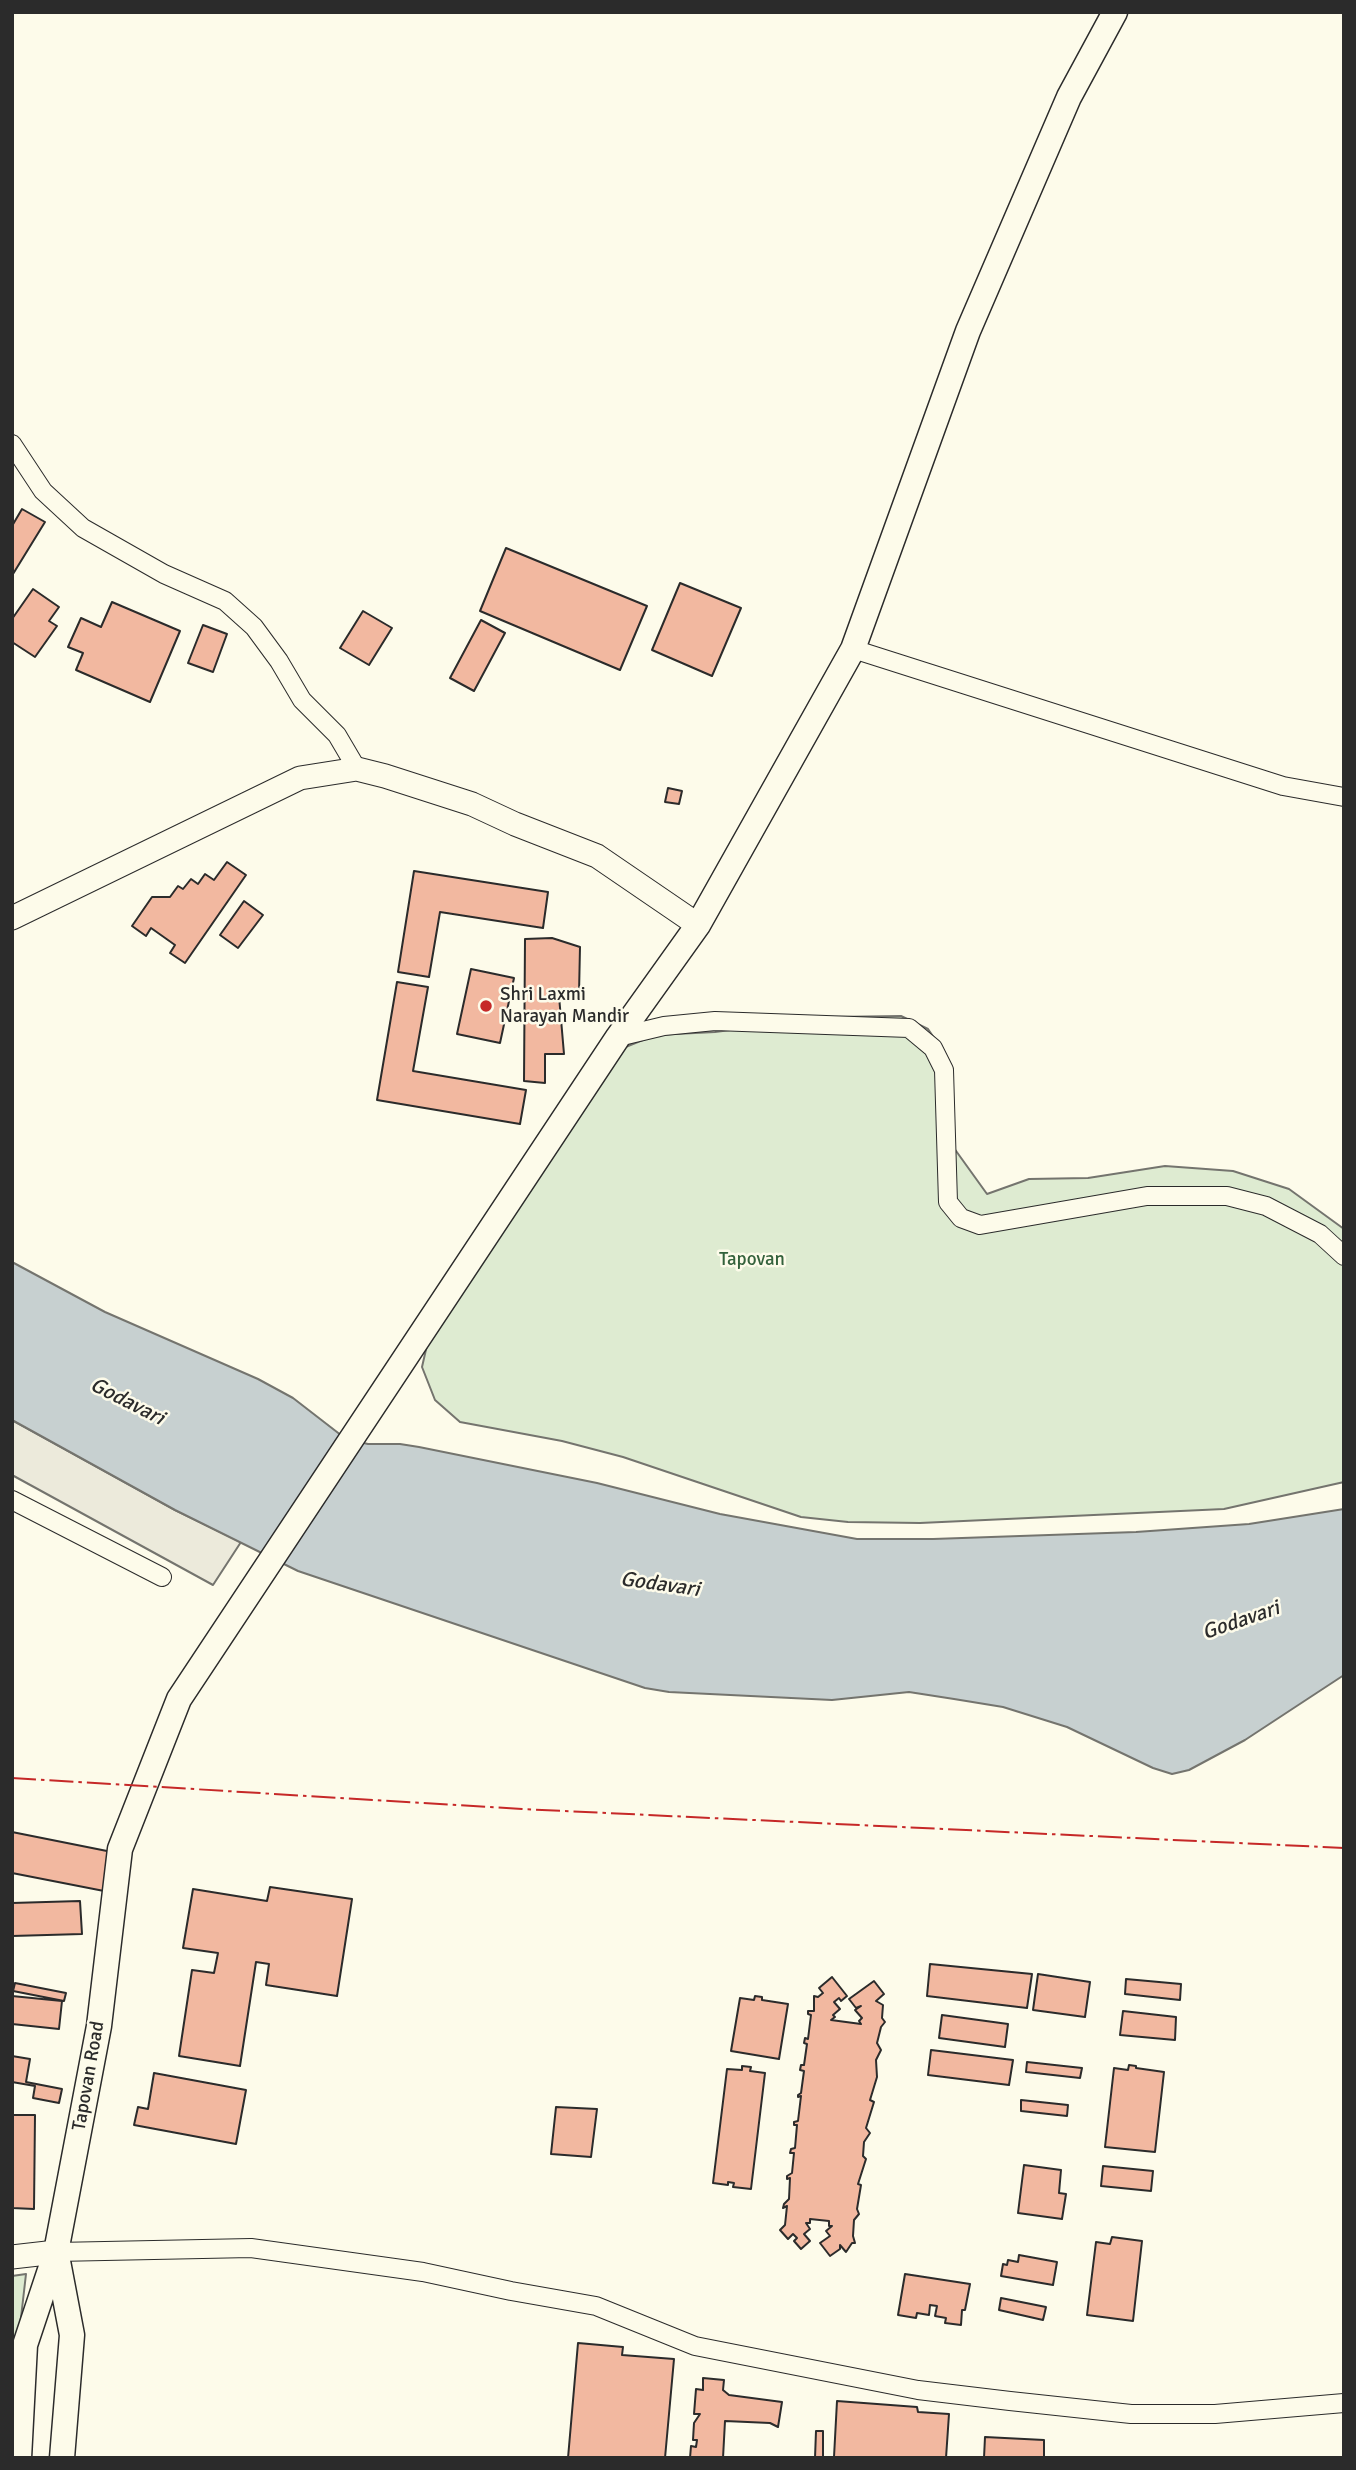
<!DOCTYPE html>
<style>
body{margin:0}
#map{position:relative;width:1356px;height:2470px;overflow:hidden;background:#fdfbea;font-family:Signika,sans-serif}
canvas{display:block}
.frame{position:absolute;inset:0;border:14px solid #2b2b2b;pointer-events:none}
</style>
<div id="map">
<canvas width="1356" height="2470"></canvas>
<div class="frame"></div>
</div>
<script>
const ctx = document.querySelector('canvas').getContext('2d');
ctx.lineJoin = 'round';
function fillPath(path, color) { ctx.fillStyle = color; ctx.fill(path, 'evenodd'); }
function stroke(path, color, width, dash) { ctx.strokeStyle = color; ctx.lineWidth = width; ctx.lineCap = dash ? 'butt' : 'round'; ctx.setLineDash(dash || []); ctx.stroke(path); }
function drawText(font, color, halo, rows, align = 'center') {
  ctx.font = font + ' Signika,sans-serif'; ctx.lineWidth = 5; ctx.setLineDash([]); ctx.textBaseline = 'middle'; ctx.strokeStyle = halo; ctx.fillStyle = color; for (const [text, x, y, turn = 0] of rows) {
    ctx.save(); ctx.translate(x, y); ctx.rotate((+turn || 0) * Math.PI / 180); ctx.textAlign = isNaN(turn) ? turn : align; if (halo) ctx.strokeText(text, 0, 0); ctx.fillText(text, 0, 0); ctx.restore();
  }
}
const green = new Path2D(`
 M 901,1016 L 928,1029 L 939,1045 L 941,1130 L 987,1194 L 1029,1179 L 1088,1178 L 1165,1166 L 1233,1171 L 1289,1189 L 1344,1229 L 1344,1482 L 1224,1509 L 920,1523 L 848,1522 L 801,1517 L 623,1457 L 562,1441 L 460,1422 L 435,1400 L 422,1367 L 430,1332 L 611,1053 L 655,1035 L 715,1032 L 830,1017 Z
 M 26,2274 L 12,2396 L 12,2276 Z`);
const parking = new Path2D(`
 M 12,1420 L 175,1510 L 241,1542 L 213,1585 L 12,1475 Z`);
const water = new Path2D(`
 M 12,1262 L 105,1312 L 258,1379 L 293,1398 L 346,1439 L 368,1444 L 400,1444 L 419,1447 L 597,1483 L 720,1514 L 857,1539 L 933,1539 L 1136,1532 L 1249,1524 L 1344,1509 L 1344,1675 L 1245,1740 L 1189,1770 L 1172,1774 L 1153,1768 L 1067,1727 L 1003,1707 L 954,1699 L 909,1692 L 832,1700 L 669,1692 L 645,1688 L 298,1571 L 175,1510 L 12,1420 Z`);
const building = new Path2D(`
 M 22,509 L 45,522 L 13,574 L 12,526 Z
 M 506,548 L 647,606 L 620,670 L 480,611 Z
 M 680,583 L 741,608 L 712,676 L 652,650 Z
 M 33,589 L 59,607 L 49,621 L 57,626 L 35,657 L 12,642 L 12,619 Z
 M 112,602 L 180,631 L 150,702 L 76,670 L 83,653 L 68,647 L 81,618 L 101,627 Z
 M 363,611 L 392,628 L 369,665 L 340,648 Z
 M 481,620 L 505,633 L 474,691 L 450,678 Z
 M 203,625 L 227,634 L 213,672 L 188,663 Z
 M 668,788 L 682,791 L 679,804 L 665,802 Z
 M 227,862 L 246,875 L 185,963 L 170,953 L 175,945 L 151,928 L 146,936 L 132,926 L 152,897 L 170,897 L 178,886 L 183,889 L 191,879 L 198,884 L 205,874 L 214,880 Z
 M 414,871 L 548,892 L 543,928 L 440,912 L 429,977 L 398,972 Z
 M 244,901 L 263,915 L 238,948 L 220,935 Z
 M 552,938 L 580,947 L 579,994 L 559,996 L 564,1054 L 545,1054 L 545,1083 L 524,1081 L 525,939 Z
 M 471,969 L 514,978 L 500,1043 L 457,1034 Z
 M 397,982 L 428,987 L 413,1071 L 526,1090 L 520,1124 L 377,1100 Z
 M 12,1832 L 112,1852 L 104,1891 L 12,1873 Z
 M 270,1887 L 352,1899 L 337,1996 L 266,1985 L 269,1964 L 256,1962 L 240,2066 L 179,2056 L 192,1970 L 214,1973 L 218,1953 L 183,1948 L 193,1889 L 267,1901 Z
 M 80,1901 L 82,1934 L 12,1936 L 12,1903 Z
 M 930,1964 L 1032,1974 L 1027,2008 L 927,1996 Z
 M 1038,1974 L 1090,1982 L 1085,2017 L 1033,2010 Z
 M 832,1977 L 847,1996 L 841,2001 L 839,1998 L 834,2002 L 840,2009 L 833,2015 L 835,2017 L 831,2020 L 861,2024 L 859,2021 L 862,2018 L 855,2010 L 861,2006 L 856,2008 L 849,1999 L 874,1981 L 884,1994 L 876,2001 L 883,2005 L 882,2018 L 885,2022 L 881,2027 L 877,2043 L 881,2050 L 876,2060 L 877,2077 L 870,2100 L 874,2102 L 866,2128 L 870,2133 L 864,2142 L 863,2156 L 866,2159 L 858,2184 L 861,2185 L 857,2209 L 859,2214 L 854,2220 L 853,2236 L 855,2243 L 852,2243 L 846,2252 L 840,2245 L 840,2249 L 830,2256 L 820,2243 L 830,2236 L 826,2231 L 832,2226 L 829,2226 L 829,2221 L 810,2219 L 810,2223 L 806,2223 L 810,2229 L 804,2234 L 810,2241 L 801,2249 L 794,2241 L 797,2238 L 793,2234 L 788,2239 L 780,2230 L 785,2225 L 787,2206 L 783,2208 L 784,2204 L 789,2199 L 790,2178 L 787,2179 L 787,2176 L 792,2173 L 794,2153 L 790,2153 L 791,2149 L 795,2148 L 797,2125 L 794,2125 L 794,2122 L 798,2121 L 801,2096 L 798,2097 L 798,2095 L 801,2093 L 804,2071 L 800,2070 L 801,2065 L 804,2065 L 807,2044 L 804,2043 L 805,2038 L 808,2039 L 811,2015 L 808,2014 L 808,2011 L 814,2011 L 814,1996 L 818,1997 L 823,1993 L 819,1988 Z
 M 1126,1979 L 1181,1984 L 1180,2000 L 1125,1994 Z
 M 15,1983 L 66,1993 L 64,2001 L 13,1991 Z
 M 12,1996 L 62,2001 L 59,2029 L 12,2024 Z
 M 755,1996 L 762,1997 L 762,2000 L 788,2004 L 779,2059 L 731,2051 L 740,1998 L 754,2000 Z
 M 1123,2011 L 1176,2017 L 1175,2040 L 1120,2035 Z
 M 942,2015 L 1008,2024 L 1005,2047 L 939,2038 Z
 M 931,2050 L 1013,2060 L 1009,2085 L 928,2075 Z
 M 12,2056 L 30,2059 L 26,2082 L 62,2089 L 59,2103 L 33,2098 L 35,2086 L 12,2082 Z
 M 1027,2062 L 1082,2068 L 1080,2078 L 1026,2072 Z
 M 1129,2065 L 1136,2066 L 1136,2068 L 1164,2072 L 1155,2152 L 1105,2147 L 1114,2068 L 1128,2070 Z
 M 742,2066 L 751,2067 L 750,2071 L 765,2073 L 751,2189 L 733,2187 L 734,2183 L 728,2182 L 728,2185 L 713,2183 L 727,2069 L 742,2070 Z
 M 154,2073 L 246,2090 L 236,2144 L 134,2125 L 138,2107 L 148,2109 Z
 M 1021,2100 L 1068,2105 L 1067,2116 L 1021,2111 Z
 M 556,2107 L 597,2109 L 591,2157 L 551,2154 Z
 M 12,2115 L 35,2115 L 34,2209 L 12,2208 Z
 M 1024,2165 L 1061,2170 L 1059,2193 L 1066,2194 L 1062,2219 L 1018,2213 Z
 M 1103,2166 L 1153,2171 L 1151,2191 L 1101,2186 Z
 M 1112,2237 L 1142,2241 L 1133,2321 L 1087,2315 L 1096,2242 L 1110,2244 Z
 M 1019,2255 L 1057,2262 L 1053,2285 L 1001,2276 L 1003,2264 L 1007,2265 L 1008,2260 L 1018,2262 Z
 M 905,2274 L 970,2284 L 965,2310 L 962,2310 L 961,2325 L 945,2323 L 946,2318 L 935,2316 L 937,2306 L 930,2305 L 929,2315 L 917,2313 L 916,2318 L 898,2315 Z
 M 1001,2298 L 1046,2307 L 1043,2320 L 999,2310 Z
 M 578,2343 L 623,2347 L 622,2355 L 674,2359 L 665,2458 L 568,2458 Z
 M 703,2378 L 724,2380 L 723,2390 L 729,2395 L 782,2402 L 778,2427 L 770,2423 L 725,2421 L 723,2458 L 690,2458 L 691,2446 L 696,2447 L 697,2440 L 693,2440 L 694,2423 L 700,2414 L 694,2414 L 696,2389 L 703,2390 Z
 M 837,2401 L 917,2407 L 918,2412 L 949,2414 L 946,2458 L 825,2458 L 834,2457 Z
 M 816,2431 L 823,2431 L 823,2458 L 815,2458 Z
 M 985,2437 L 1044,2440 L 1044,2458 L 984,2458 Z`);
const minor = new Path2D(`
 M 12,444 L 43,491 L 83,528 L 164,574 L 225,601 L 254,627 L 279,661 L 302,700 L 337,735 L 357,769
 M 853,649 L 1283,786 L 1344,797
 M 618,1037 L 664,1026 L 715,1021 L 909,1028 L 933,1048 L 944,1070 L 948,1202 L 961,1218 L 980,1225 L 1147,1196 L 1227,1196 L 1266,1206 L 1320,1234 L 1344,1256
 M 12,1500 L 162,1577
 M 56,2252 L 251,2248 L 423,2272 L 511,2291 L 596,2306 L 695,2346 L 918,2390 L 1010,2401 L 1131,2414 L 1215,2414 L 1344,2403`);
const tertiary = new Path2D(`
 M 12,918 L 300,778 L 357,769 L 385,776 L 472,804 L 515,824 L 597,856 L 698,925
 M 12,2257 L 56,2252`);
const secondary = new Path2D(`
 M 57,2256 L 72,2335 L 62,2458
 M 19,2458 L 25,2345 L 56,2252 L 99,2026 L 120,1849 L 179,1699 L 618,1037 L 698,925 L 853,649 L 968,331 L 1069,97 L 1115,12`);
const power = new Path2D(`
 M 12,1778 L 522,1809 L 1344,1848`);
const markers = [
 [486,1006,7,"#c62828"]
];
const poiNames = [
 ["Shri Laxmi",500,995],
 ["Narayan Mandir",500,1017]
];
const parkNames = [
 ["Tapovan",752,1260]
];
const streetNames = [
 ["Tapovan Road",89,2076,-80]
];
const waterNames = [
 ["Godavari",127,1402,27],
 ["Godavari",660,1585,8],
 ["Godavari",1241,1621,-19]
];
fillPath(green, '#deebd1');
stroke(green, '#74746e', 2);
fillPath(parking, '#eceadb');
stroke(parking, '#74746e', 2);
fillPath(water, '#c7d0d0');
stroke(water, '#74746e', 2);
fillPath(building, '#f2b8a0');
stroke(building, '#2b2b2b', 2);
stroke(minor, '#2b2b2b', 20);
stroke(tertiary, '#2b2b2b', 25);
stroke(secondary, '#2b2b2b', 27);
stroke(minor, '#fdfbea', 18);
stroke(tertiary, '#fdfbea', 23);
stroke(secondary, '#fdfbea', 24);
stroke(power, '#c62828', 2, [24, 5, 3.5, 5]);
for (const [x, y, r, color] of markers) { const dot = new Path2D(); dot.arc(x, y, r, 0, 2 * Math.PI); ctx.fillStyle = color; ctx.fill(dot); stroke(dot, '#fdfbea', 2.5); }
drawText('19px', '#2b2b2b', '#fdfbea', poiNames, 'left');
drawText('19px', '#34623c', '#fdfbea', parkNames);
drawText('19px', '#2b2b2b', '#fdfbea', streetNames);
drawText('italic 21px', '#2b2b2b', '#fdfbea', waterNames);
</script>
